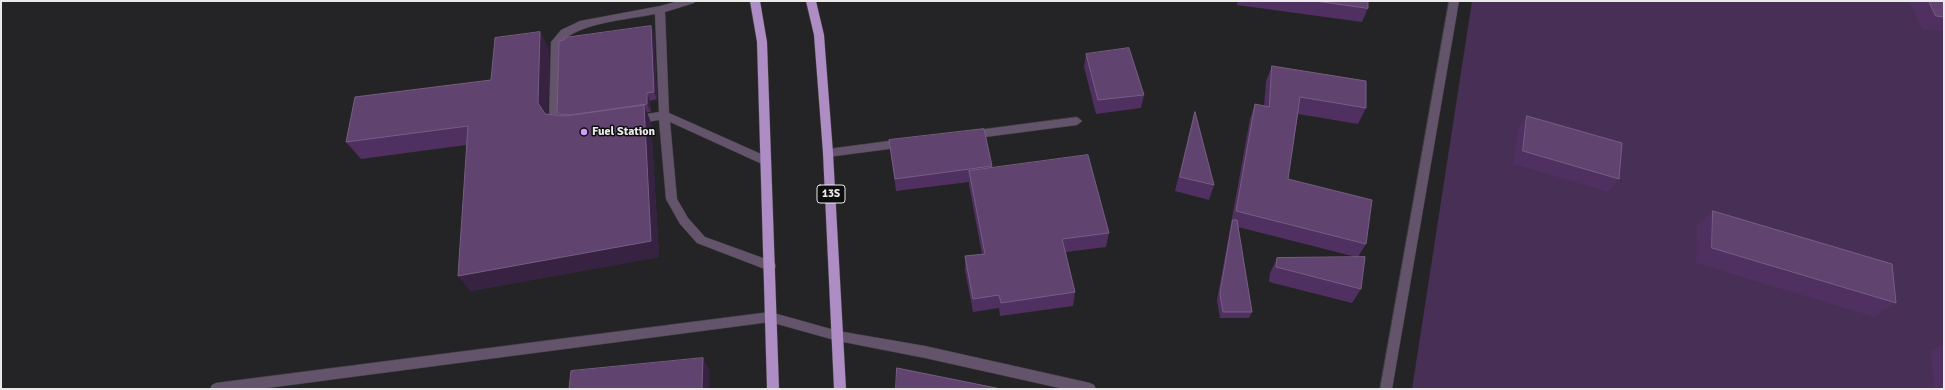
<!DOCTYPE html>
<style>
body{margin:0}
#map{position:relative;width:1945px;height:390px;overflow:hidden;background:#242325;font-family:Signika,sans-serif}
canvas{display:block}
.frame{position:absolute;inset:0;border:2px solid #ebeaeb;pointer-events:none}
</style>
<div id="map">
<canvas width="1945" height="390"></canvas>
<div class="frame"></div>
</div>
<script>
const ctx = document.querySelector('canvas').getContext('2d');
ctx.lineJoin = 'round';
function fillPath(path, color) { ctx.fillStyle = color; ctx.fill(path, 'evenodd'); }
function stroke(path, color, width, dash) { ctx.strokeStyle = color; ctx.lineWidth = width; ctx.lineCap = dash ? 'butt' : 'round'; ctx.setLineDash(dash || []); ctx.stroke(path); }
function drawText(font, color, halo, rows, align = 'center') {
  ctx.font = font + ' Signika,sans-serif'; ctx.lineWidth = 3; ctx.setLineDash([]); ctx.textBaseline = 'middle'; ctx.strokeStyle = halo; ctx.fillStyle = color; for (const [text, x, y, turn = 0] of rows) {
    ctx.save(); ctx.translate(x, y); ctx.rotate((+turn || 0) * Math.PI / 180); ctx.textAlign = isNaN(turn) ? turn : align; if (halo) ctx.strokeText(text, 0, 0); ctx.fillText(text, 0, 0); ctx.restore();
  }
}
const green = new Path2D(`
 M 1472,1 L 1944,1 L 1944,389 L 1412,389 Z`);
const service = new Path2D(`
 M 679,1 L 696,1 L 694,3 L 665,12 L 669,113 L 770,158 L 771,161 L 770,164 L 762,164 L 670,122 L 677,199 L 688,218 L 705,237 L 774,262 L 776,266 L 774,270 L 770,271 L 697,243 L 680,224 L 666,199 L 659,120 L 634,124 L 629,120 L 634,116 L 659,112 L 655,14 C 628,20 579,22 561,43 L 559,120 L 565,127 L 564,130 L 556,130 L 549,121 L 551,42 L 561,30 L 580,21 L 660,6 Z
 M 1077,117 L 1082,121 L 1077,125 L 970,139 L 966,138 L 965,135 L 966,132 L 970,131 Z
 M 904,139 L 908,140 L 909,143 L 908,146 L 904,147 L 828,157 L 824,156 L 823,153 L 824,150 L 828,149 Z`);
const minor = new Path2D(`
 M 1449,1 L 1459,1 L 1392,389 L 1380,389 Z
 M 770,312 L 838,331 L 925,346 L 1090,383 L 1094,385 L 1096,389 L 1064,389 L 925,358 L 838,341 L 770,322 L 260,389 L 210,389 L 212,385 L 216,383 Z`);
const trunk = new Path2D(`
 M 750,1 L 760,1 L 767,42 L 779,389 L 767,389 L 757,42 Z
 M 806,1 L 816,1 L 824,35 L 833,153 L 846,389 L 834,389 L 823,153 L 814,35 Z`);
const wall = new Path2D(`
 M 1238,1 L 1368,1 L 1368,8 L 1362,22 L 1237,5 Z
 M 1909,1 L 1944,1 L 1944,31 L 1922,29 Z
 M 651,26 L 654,34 L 657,99 L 650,101 L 651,112 L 647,112 L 651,123 L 659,257 L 470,291 L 466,145 L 361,159 L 346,142 L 491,80 L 540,32 L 549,50 L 548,114 L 558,115 L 557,112 Z
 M 1086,54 L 1144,95 L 1141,108 L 1096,114 L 1084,67 Z
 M 1272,66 L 1366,108 L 1358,124 L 1298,114 L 1288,179 L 1366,244 L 1358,257 L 1361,289 L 1352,303 L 1269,282 L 1270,273 L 1277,258 L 1356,257 L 1238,227 L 1252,312 L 1249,318 L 1220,318 L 1217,300 L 1250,119 L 1255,104 L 1264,106 L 1266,81 Z
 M 1195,112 L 1214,185 L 1209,200 L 1175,191 L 1191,127 Z
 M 1527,116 L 1619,179 L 1608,192 L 1513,164 L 1518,129 Z
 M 889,140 L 992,166 L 992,168 L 1109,233 L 1106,247 L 1066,252 L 1075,292 L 1073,306 L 1000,316 L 999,308 L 973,312 L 965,270 L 965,256 L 982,254 L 969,185 L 969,182 L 896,191 Z
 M 1713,211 L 1896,303 L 1874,317 L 1696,263 L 1697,226 Z
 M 1944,343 L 1944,389 L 1935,389 L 1930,352 Z`);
const shadedWall = new Path2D(`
 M 651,26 L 654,34 L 657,99 L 654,92 Z
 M 540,32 L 549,50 L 548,121 L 538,103 Z
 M 647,93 L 650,101 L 651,112 L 647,104 Z
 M 644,105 L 651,123 L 659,257 L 470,291 L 458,276 Z
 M 703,358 L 710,371 L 709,389 L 702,389 Z`);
const building = new Path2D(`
 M 1316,1 L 1368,1 L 1368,8 Z
 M 1929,1 L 1944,1 L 1944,17 L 1936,16 Z
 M 651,26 L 654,92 L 647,93 L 647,104 L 570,115 L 559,114 L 557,112 L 559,41 L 564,40 L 564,38 Z
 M 540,32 L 538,103 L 545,114 L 565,116 L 644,105 L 651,241 L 458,276 L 468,126 L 346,142 L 355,97 L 491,80 L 495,38 Z
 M 1129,48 L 1144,95 L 1098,100 L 1086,54 Z
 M 1272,66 L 1366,81 L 1366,108 L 1300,97 L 1288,179 L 1372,200 L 1366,244 L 1236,211 L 1255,104 L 1269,107 Z
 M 1195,112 L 1214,185 L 1180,177 Z
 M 1527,116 L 1622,143 L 1619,179 L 1523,151 Z
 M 984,129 L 992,166 L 895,179 L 889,140 Z
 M 1088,155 L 1109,233 L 1062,239 L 1075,292 L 1001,303 L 999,295 L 973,299 L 965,256 L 985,254 L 969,171 Z
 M 1713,211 L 1892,264 L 1896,303 L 1712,248 Z
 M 1233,220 L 1237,220 L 1252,312 L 1223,312 L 1220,294 Z
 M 1365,257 L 1361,289 L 1276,267 L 1277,258 Z
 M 703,358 L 702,389 L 569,389 L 571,371 Z
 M 897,368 L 1001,389 L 896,389 Z`);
const markers = [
 [584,132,4,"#d69bfa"]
];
const shields = [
 [831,194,28]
];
const shieldNames = [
 ["13S",831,194]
];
const poiNames = [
 ["Fuel Station",592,132]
];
fillPath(green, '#482f56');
stroke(service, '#403f41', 1);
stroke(minor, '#403f41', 1);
stroke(trunk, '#403f41', 1);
fillPath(service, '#63546c');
fillPath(minor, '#63546c');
fillPath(trunk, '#ae8cc4');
fillPath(wall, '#503060');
fillPath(shadedWall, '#372242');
fillPath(building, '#60446f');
stroke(building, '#765e83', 1);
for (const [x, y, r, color] of markers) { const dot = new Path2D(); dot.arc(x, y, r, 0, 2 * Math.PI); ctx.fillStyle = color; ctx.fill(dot); stroke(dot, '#0d0d0e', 1.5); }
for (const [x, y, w] of shields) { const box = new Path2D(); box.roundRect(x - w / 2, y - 9, w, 18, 3); ctx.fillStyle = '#0d0d0e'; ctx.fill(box); stroke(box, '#ebeaeb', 1); }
drawText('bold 11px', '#ebeaeb', null, shieldNames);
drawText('bold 12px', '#ebeaeb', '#0d0d0e', poiNames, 'left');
</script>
